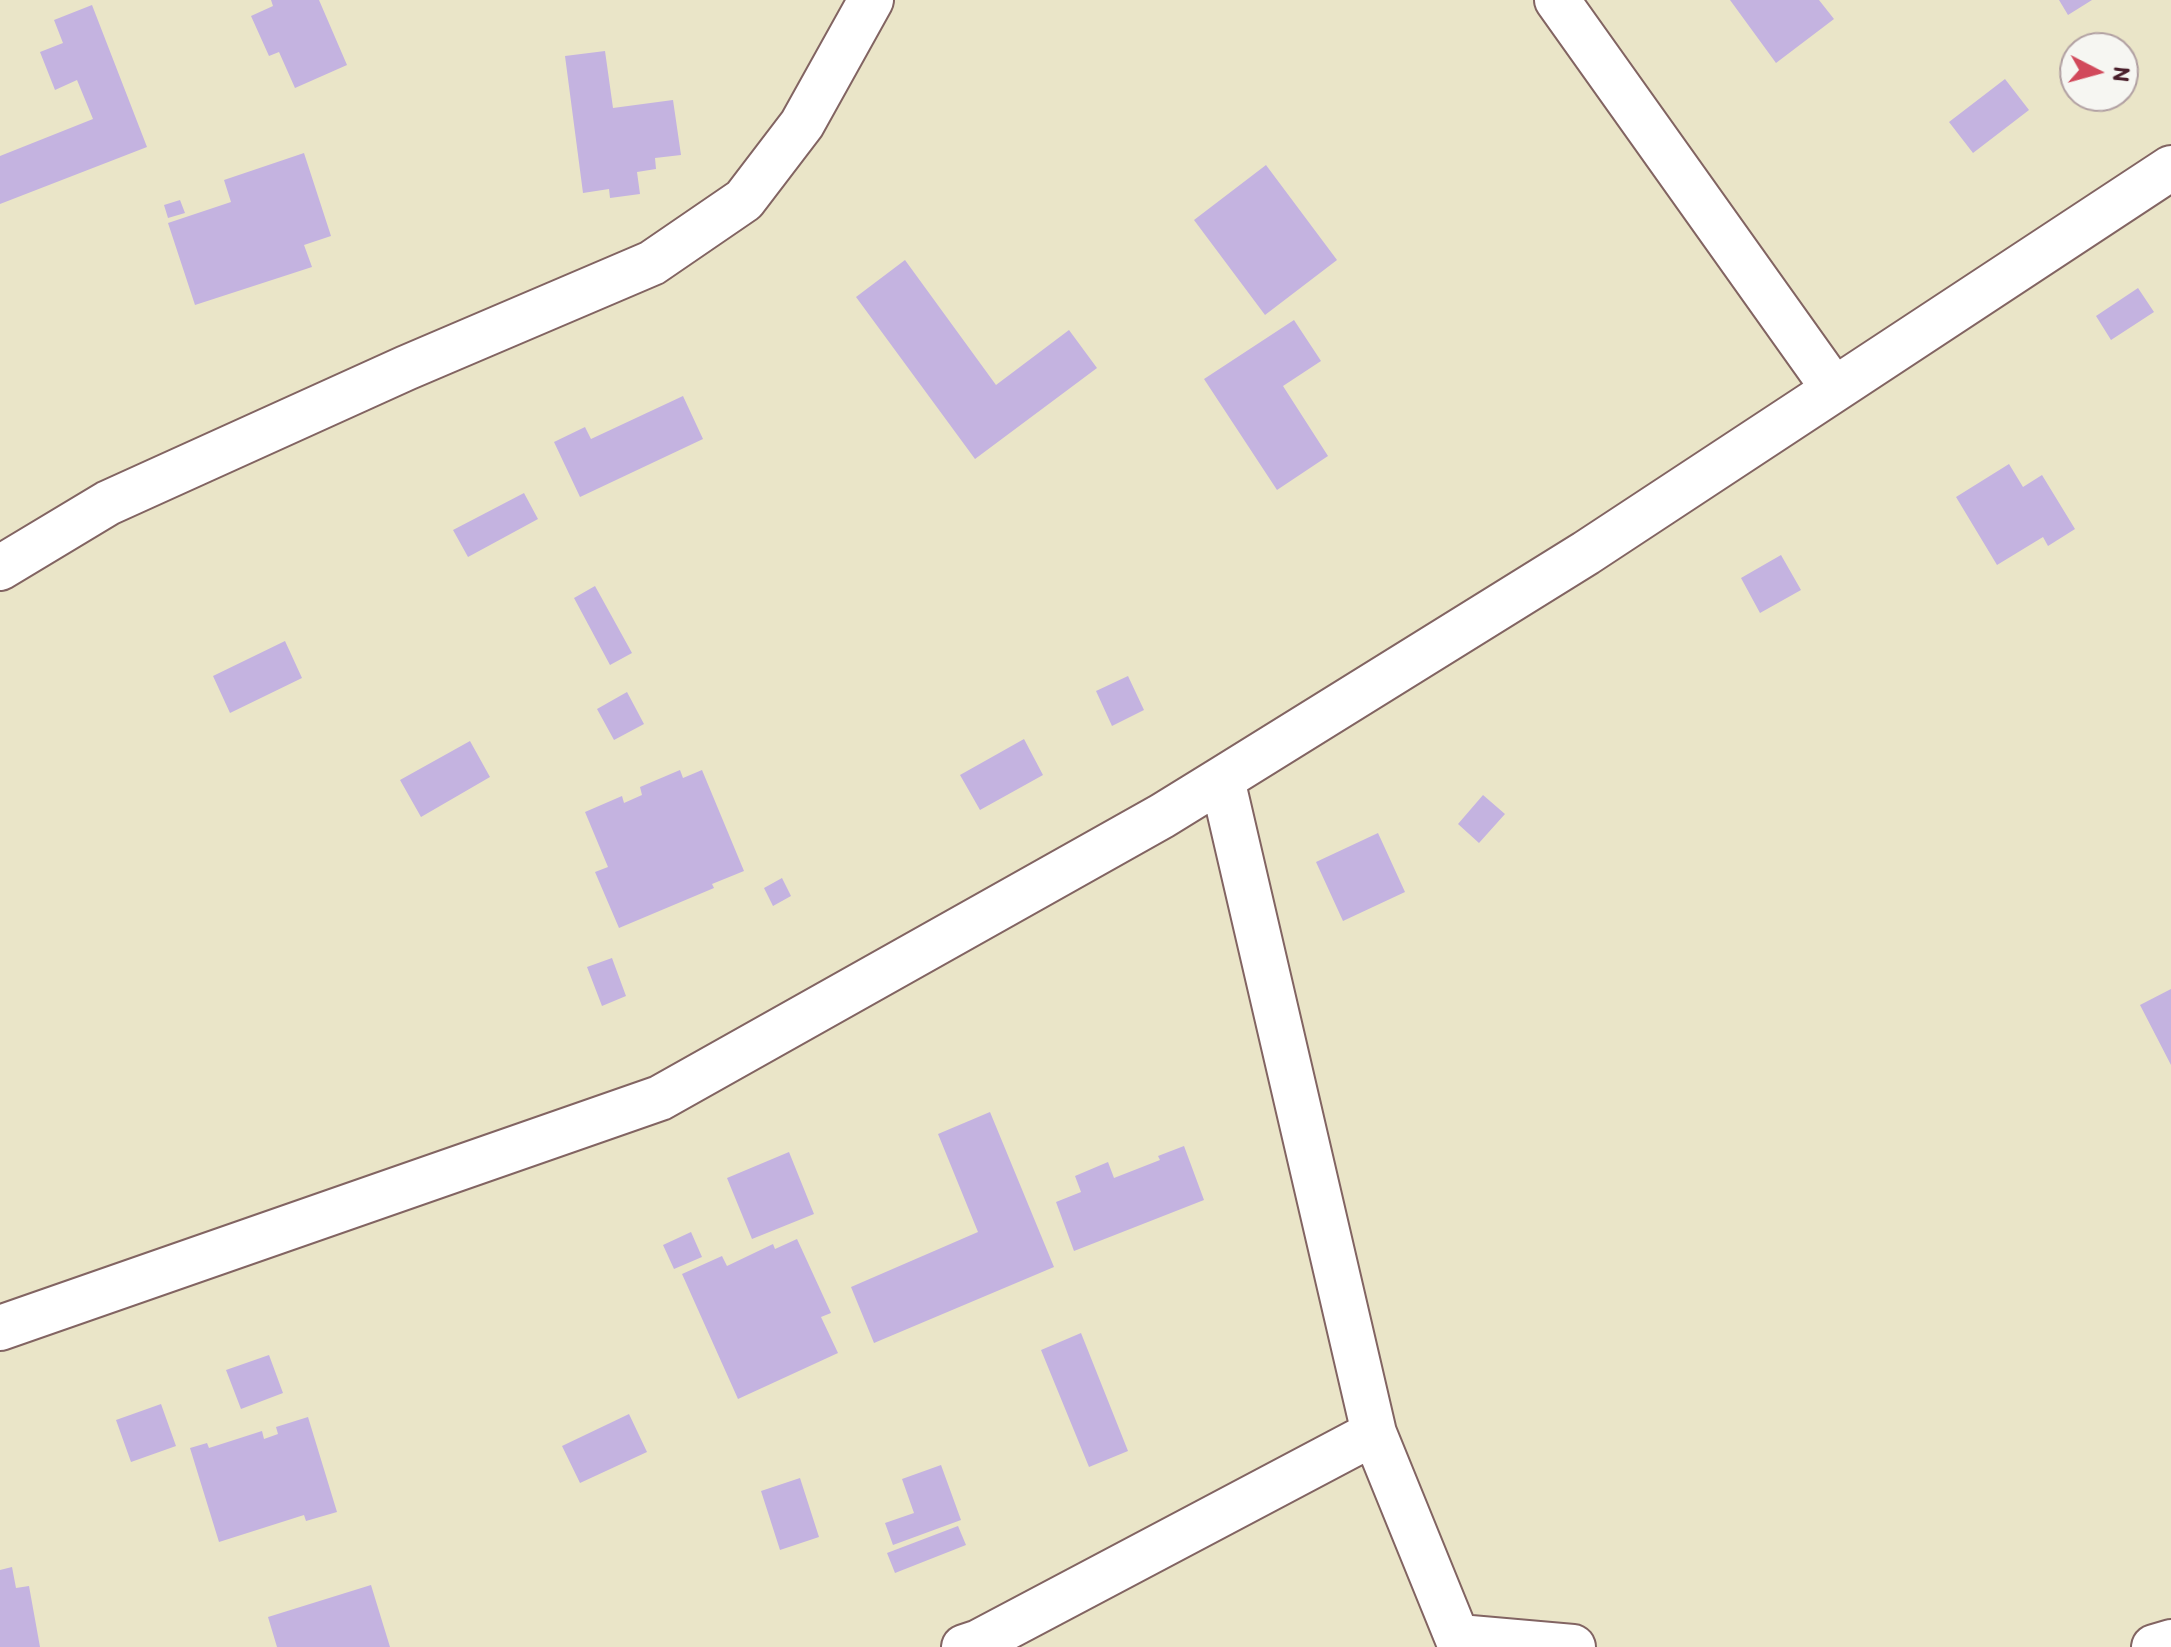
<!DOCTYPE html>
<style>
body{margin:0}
#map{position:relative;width:2171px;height:1647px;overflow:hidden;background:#eae5c8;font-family:Itim,sans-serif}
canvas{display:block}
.north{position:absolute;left:2059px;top:32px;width:80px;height:80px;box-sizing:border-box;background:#f6f6f2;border:2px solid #b1a0a2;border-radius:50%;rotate:96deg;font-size:22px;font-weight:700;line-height:32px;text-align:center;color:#4a1f2b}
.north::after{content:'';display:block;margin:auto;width:28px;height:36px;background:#d1495b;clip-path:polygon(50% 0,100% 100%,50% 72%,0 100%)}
</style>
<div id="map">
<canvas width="2171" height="1647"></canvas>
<div class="north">N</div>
</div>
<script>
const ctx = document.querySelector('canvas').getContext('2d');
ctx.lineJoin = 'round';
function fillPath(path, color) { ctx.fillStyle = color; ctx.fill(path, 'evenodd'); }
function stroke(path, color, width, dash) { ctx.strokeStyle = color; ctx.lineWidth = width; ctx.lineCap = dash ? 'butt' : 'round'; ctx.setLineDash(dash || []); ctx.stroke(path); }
const building = new Path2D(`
 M 271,0 L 319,0 L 347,65 L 295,88 L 279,52 L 269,56 L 251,16 L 273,6 Z
 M 1730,0 L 1819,0 L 1834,19 L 1776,63 Z
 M 2059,0 L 2092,0 L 2068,15 Z
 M 92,5 L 147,147 L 0,204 L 0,156 L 93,119 L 77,80 L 55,90 L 40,52 L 63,43 L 54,20 Z
 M 605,51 L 613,108 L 673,100 L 681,155 L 655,158 L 656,169 L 637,172 L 640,194 L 610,198 L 609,189 L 583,193 L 565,56 Z
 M 2005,79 L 2029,110 L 1973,153 L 1949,122 Z
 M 304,153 L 331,236 L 304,245 L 312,267 L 195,305 L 168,223 L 231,202 L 224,180 Z
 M 1266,165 L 1337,260 L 1265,315 L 1194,220 Z
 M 180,200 L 185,213 L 168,218 L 164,205 Z
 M 905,260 L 996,385 L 1069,330 L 1097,368 L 975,459 L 856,297 Z
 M 2138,288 L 2154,312 L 2111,340 L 2096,316 Z
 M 1294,320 L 1321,361 L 1283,386 L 1328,456 L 1277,490 L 1204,379 Z
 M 683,396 L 703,439 L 580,497 L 554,442 L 585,427 L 591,439 Z
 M 2009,464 L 2023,487 L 2042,475 L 2075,529 L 2048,546 L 2043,537 L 1997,565 L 1956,497 Z
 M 524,493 L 538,519 L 468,557 L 453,530 Z
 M 1781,555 L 1801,590 L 1760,613 L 1741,578 Z
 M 595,586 L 632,653 L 610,665 L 574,598 Z
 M 285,641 L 302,678 L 230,713 L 213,676 Z
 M 1128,676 L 1144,710 L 1112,726 L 1096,691 Z
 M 627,692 L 644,724 L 614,740 L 597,709 Z
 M 1024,739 L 1043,775 L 980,810 L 960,775 Z
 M 470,741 L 490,777 L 421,817 L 400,780 Z
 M 680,770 L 683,778 L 702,770 L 744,871 L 712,884 L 714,888 L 619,928 L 595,872 L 608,867 L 585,812 L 622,796 L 624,803 L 642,795 L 640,787 Z
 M 1483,795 L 1505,814 L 1479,843 L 1458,824 Z
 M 1378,833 L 1405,892 L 1343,921 L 1316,862 Z
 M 782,878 L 791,896 L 773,906 L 764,888 Z
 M 612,958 L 626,996 L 602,1006 L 587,967 Z
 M 2171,989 L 2171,1065 L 2140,1005 Z
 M 990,1112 L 1054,1267 L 874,1343 L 851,1287 L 978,1232 L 938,1134 Z
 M 1184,1146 L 1204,1200 L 1074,1251 L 1056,1202 L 1081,1192 L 1075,1176 L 1108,1162 L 1114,1178 L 1160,1160 L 1158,1156 Z
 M 789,1152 L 814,1214 L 752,1239 L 727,1178 Z
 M 691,1232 L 702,1257 L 674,1269 L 663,1245 Z
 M 797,1239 L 831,1313 L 821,1317 L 838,1353 L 738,1399 L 682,1274 L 722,1256 L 727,1266 L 773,1244 L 775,1249 Z
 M 1081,1333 L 1128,1451 L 1089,1467 L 1041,1350 Z
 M 269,1355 L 283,1393 L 241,1409 L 226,1370 Z
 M 161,1404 L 176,1446 L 131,1462 L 116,1420 Z
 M 629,1414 L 647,1452 L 580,1483 L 562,1446 Z
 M 308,1417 L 337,1512 L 306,1521 L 304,1515 L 219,1542 L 190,1448 L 207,1443 L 209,1448 L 262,1431 L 264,1439 L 278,1434 L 276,1427 Z
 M 941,1465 L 961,1520 L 893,1545 L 885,1523 L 914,1513 L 902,1479 Z
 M 800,1478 L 819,1537 L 780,1550 L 761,1491 Z
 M 958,1526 L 966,1545 L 895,1573 L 887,1553 Z
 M 12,1567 L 16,1588 L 29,1586 L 40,1647 L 0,1647 L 0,1570 Z
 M 371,1585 L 390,1647 L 277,1647 L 268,1617 Z`);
const minor = new Path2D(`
 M 1557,0 L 1834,389
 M 0,568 L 108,503 L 406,368 L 652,263 L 744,200 L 802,124 L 871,0
 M 1222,779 L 1374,1433 L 1461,1647
 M 0,1328 L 660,1098 L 1162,816 L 1222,779 L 1586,553 L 2171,168
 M 1459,1637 L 1573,1647
 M 964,1647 L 979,1642 L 1374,1433
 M 2154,1647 L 2171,1642`);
fillPath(building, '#c4b3e0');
stroke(minor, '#826462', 48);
stroke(minor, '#fff', 44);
</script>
